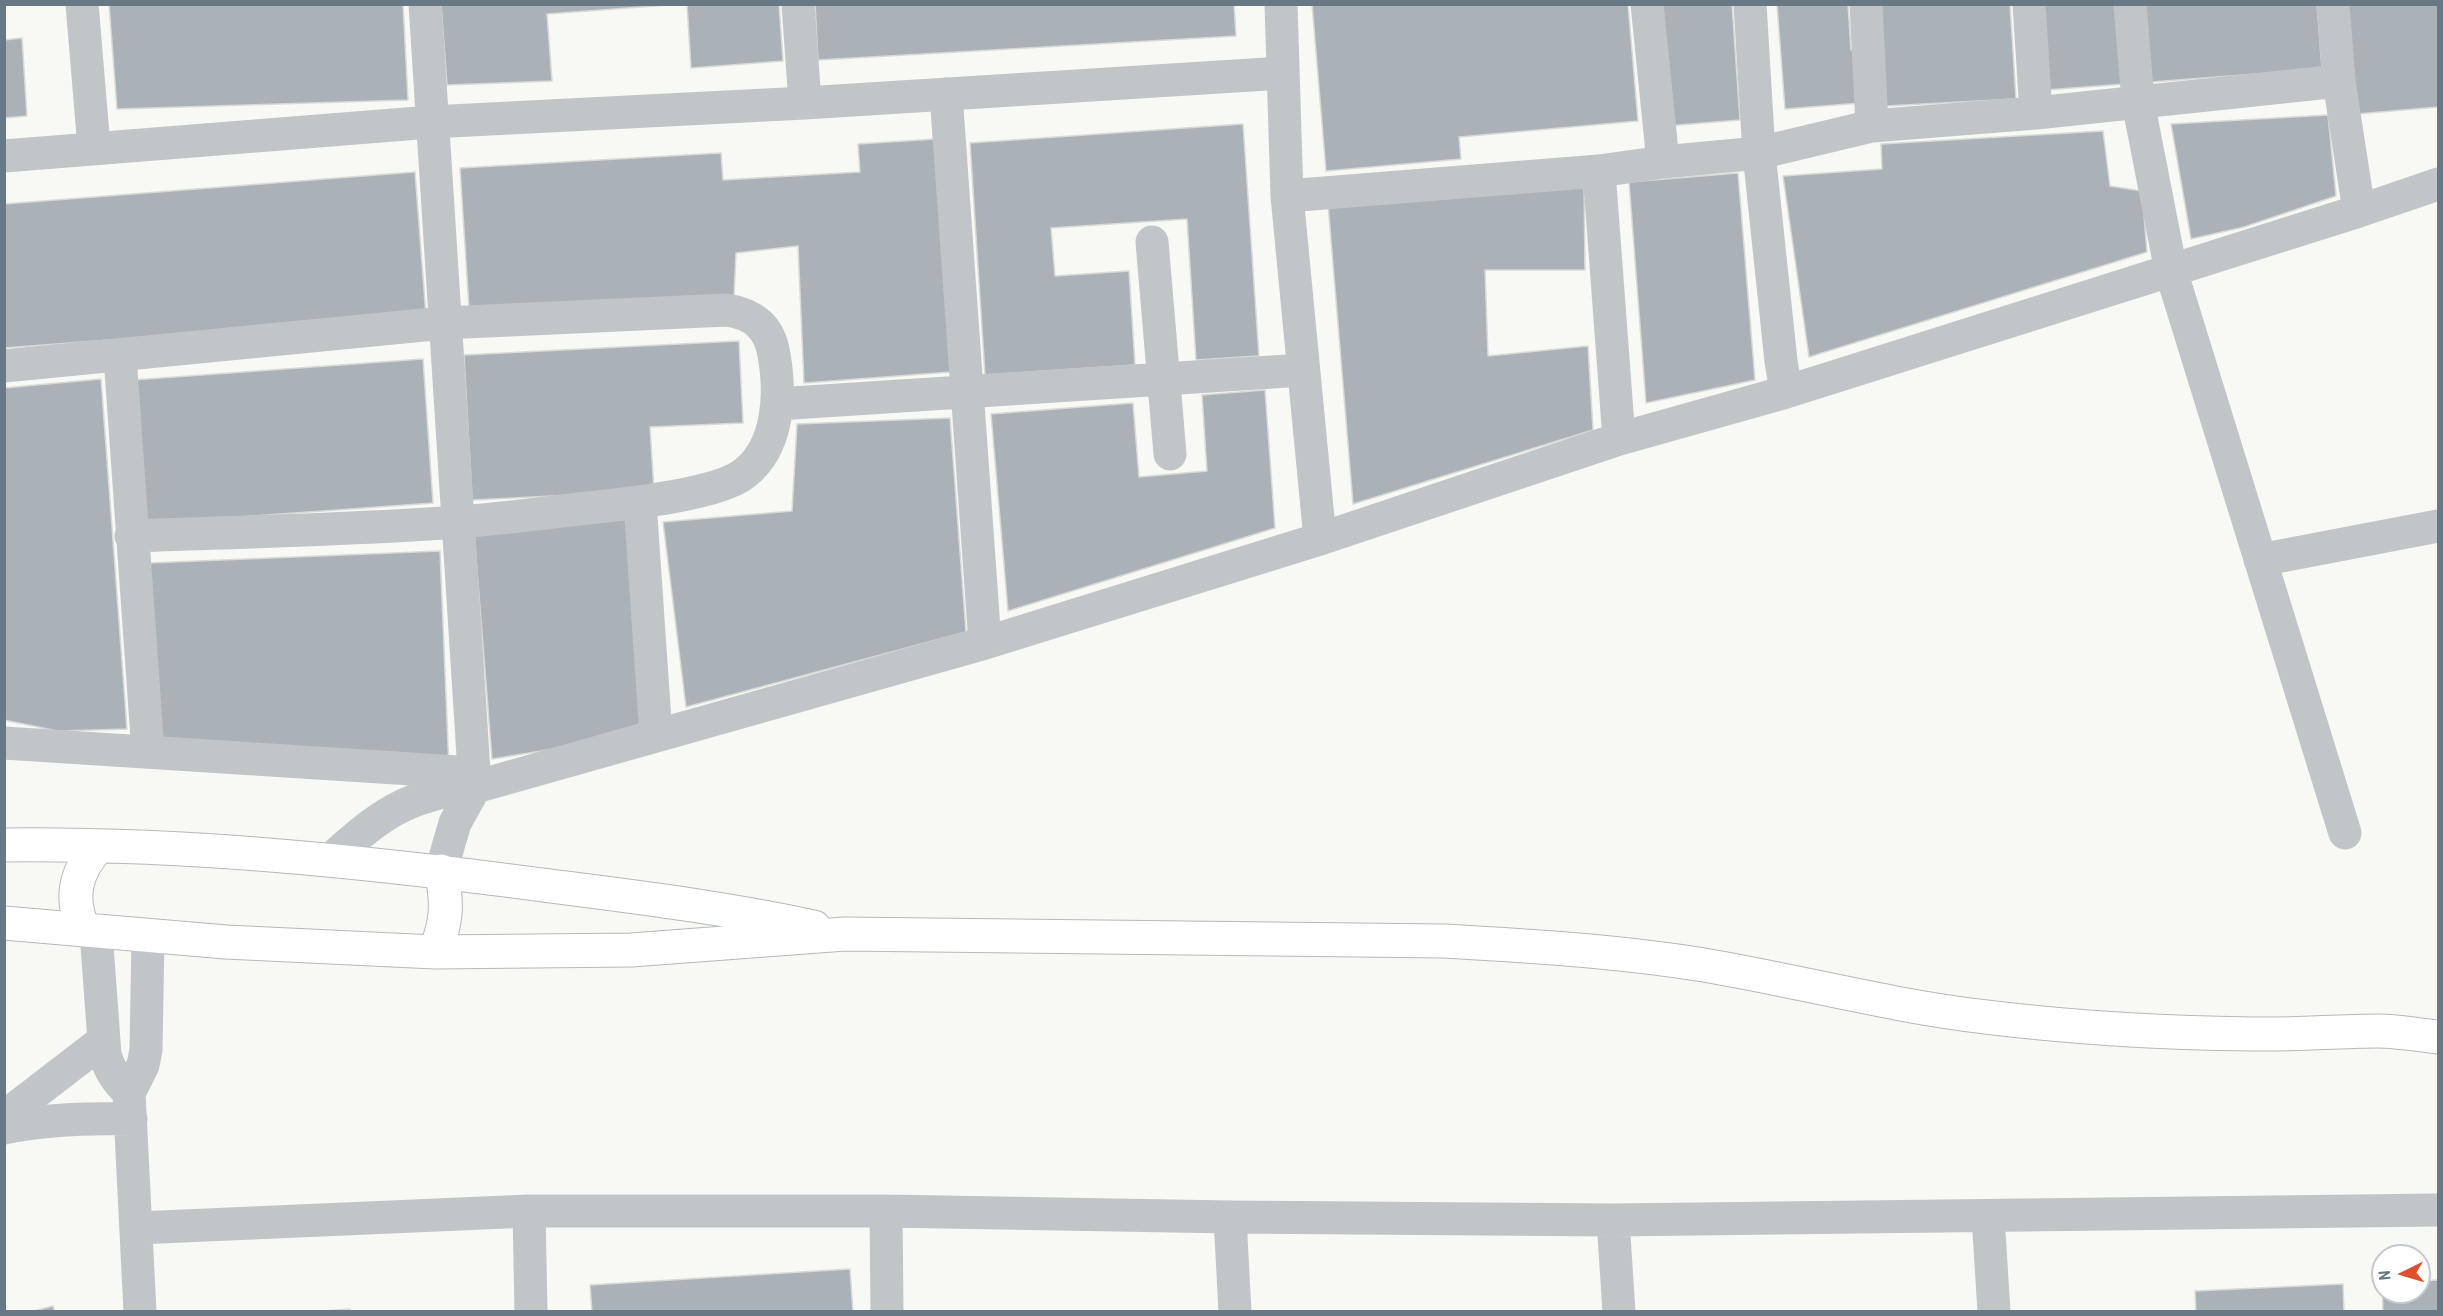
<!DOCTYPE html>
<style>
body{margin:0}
#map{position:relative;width:2443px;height:1316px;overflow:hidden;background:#f8f8f5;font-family:"Roboto Condensed",sans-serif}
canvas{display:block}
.frame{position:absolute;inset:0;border:6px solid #687985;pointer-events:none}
.north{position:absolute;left:2371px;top:1244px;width:60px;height:60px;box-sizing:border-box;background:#fff;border:2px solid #c3c9ce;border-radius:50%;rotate:265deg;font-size:16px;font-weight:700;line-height:24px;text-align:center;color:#687985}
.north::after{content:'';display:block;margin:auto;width:21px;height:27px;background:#df502e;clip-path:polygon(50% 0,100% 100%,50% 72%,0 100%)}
</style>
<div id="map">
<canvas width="2443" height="1316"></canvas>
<div class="frame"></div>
<div class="north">N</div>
</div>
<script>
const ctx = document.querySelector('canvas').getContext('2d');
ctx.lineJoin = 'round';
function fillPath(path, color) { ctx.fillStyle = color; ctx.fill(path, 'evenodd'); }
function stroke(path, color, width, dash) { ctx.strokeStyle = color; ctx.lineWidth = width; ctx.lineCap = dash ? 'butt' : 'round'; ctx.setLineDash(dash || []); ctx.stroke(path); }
const building = new Path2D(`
 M 109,4 L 403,4 L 408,100 L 117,109 Z
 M 441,4 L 682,4 L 547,14 L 552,81 L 447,85 Z
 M 687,4 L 779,4 L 783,61 L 691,68 Z
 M 815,4 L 1234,4 L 1236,36 L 818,60 Z
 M 1312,4 L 1628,4 L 1638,121 L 1459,137 L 1461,159 L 1326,171 Z
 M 1657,4 L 1732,4 L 1740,120 L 1666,126 Z
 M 1777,4 L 1848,4 L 1851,50 L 1857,50 L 1861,103 L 1785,109 Z
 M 1880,4 L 2010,4 L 2016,99 L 1886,106 Z
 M 2039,4 L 2119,4 L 2125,84 L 2045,90 Z
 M 2145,4 L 2317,4 L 2322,69 L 2151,82 Z
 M 2348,4 L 2438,4 L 2438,107 L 2357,114 Z
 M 22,38 L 27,116 L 4,118 L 4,40 Z
 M 2328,115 L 2336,196 L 2244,227 L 2191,239 L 2171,124 Z
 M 1243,124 L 1259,356 L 1196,360 L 1187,219 L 1051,228 L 1055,276 L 1129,271 L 1135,365 L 985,375 L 970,143 Z
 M 2103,131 L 2110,186 L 2142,191 L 2147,252 L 1809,357 L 1783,176 L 1882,169 L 1881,144 Z
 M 936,139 L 951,372 L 804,383 L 798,246 L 736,253 L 734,296 L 469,308 L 460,168 L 721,153 L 723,180 L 860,172 L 858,144 Z
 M 415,172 L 426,316 L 4,348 L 4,204 Z
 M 1738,173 L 1755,380 L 1646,403 L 1629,182 Z
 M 1584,183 L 1585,270 L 1485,270 L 1488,356 L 1588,346 L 1593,430 L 1353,504 L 1328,204 Z
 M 739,341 L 743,423 L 650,427 L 654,491 L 472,500 L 464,355 Z
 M 423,359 L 433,503 L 143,524 L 133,380 Z
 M 101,379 L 127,729 L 58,731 L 4,720 L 4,388 Z
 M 1265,390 L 1275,528 L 1008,611 L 991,414 L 1133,403 L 1139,477 L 1207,471 L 1202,395 Z
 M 950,418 L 966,632 L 686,707 L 663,522 L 792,511 L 797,424 Z
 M 632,519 L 645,734 L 492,759 L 474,532 Z
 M 440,551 L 449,769 L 160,739 L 149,563 Z
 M 850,1269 L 853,1312 L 592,1312 L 590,1285 Z
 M 2438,1280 L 2438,1312 L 2383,1312 L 2382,1283 L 2383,1292 L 2419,1292 L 2419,1281 Z
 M 2343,1284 L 2344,1312 L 2196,1312 L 2195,1291 Z
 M 53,1306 L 55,1312 L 30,1312 Z
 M 350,1309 L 350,1312 L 310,1312 Z`);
const street = new Path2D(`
 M 82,4 L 94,147
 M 425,4 L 475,787 L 455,823 L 441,871
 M 798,4 L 805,103
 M 1281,4 L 1287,196 L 1320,539
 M 1647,4 L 1663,162
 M 1750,4 L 1759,153 L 1781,361 L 1786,392
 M 1866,4 L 1872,126
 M 2029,4 L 2036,113
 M 2130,4 L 2138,102 L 2171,271 L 2345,833
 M 2333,4 L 2339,81 L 2359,211
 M 946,94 L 985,643
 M 4,156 L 431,122 L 805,103 L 1283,73
 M 1599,171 L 1619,439
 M 1287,196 L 1599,171 L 1663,162 L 1759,153 L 1872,126 L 2036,113 L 2339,81
 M 1152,242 L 1170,454
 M 120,356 L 148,752
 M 4,366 L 444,323 L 727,310 C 754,314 770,328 774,355 C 781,394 779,446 745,473 C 718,495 625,504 588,508 C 544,513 501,519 457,522 C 349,530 240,532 131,536
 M 777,404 L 1303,370
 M 640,502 L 656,736
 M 2260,560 L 2438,526
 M 4,743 L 474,773
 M 330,860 C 379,815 408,794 475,787 L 985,643 L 1320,539 L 1619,439 L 1786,392 L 2359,211 L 2438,184
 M 96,932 L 105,1055 C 110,1071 117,1081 129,1093
 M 4,1117 L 104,1040
 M 4,1128 C 47,1119 88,1118 131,1119
 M 529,1211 L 531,1312
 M 886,1211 L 887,1312
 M 1988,1216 L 1994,1312
 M 1230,1217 L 1235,1312
 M 1613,1220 L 1619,1312
 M 137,1228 L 529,1211 L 886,1211 L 1230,1217 L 1613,1220 L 2438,1210
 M 140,1312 L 129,1093 L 143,1065 L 146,1050 L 148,937`);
const primary = new Path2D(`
 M 4,845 C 182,843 360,861 535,884 C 628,896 722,907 814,927
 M 4,923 L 226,942 L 435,952 L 631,950 L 845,934 L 1443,941 C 1530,946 1618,951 1704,965 C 1798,981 1891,1006 1986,1017 C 2075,1028 2163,1033 2253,1034 C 2295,1035 2336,1031 2378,1031 C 2398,1031 2419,1035 2438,1037
 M 84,930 C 69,899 75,871 99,846
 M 435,952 C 447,922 448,903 441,871`);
fillPath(building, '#abb2b7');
stroke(building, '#d9d9d7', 1.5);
stroke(primary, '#b4b9bc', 35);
stroke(street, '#c1c5c8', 33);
stroke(primary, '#fff', 33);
</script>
